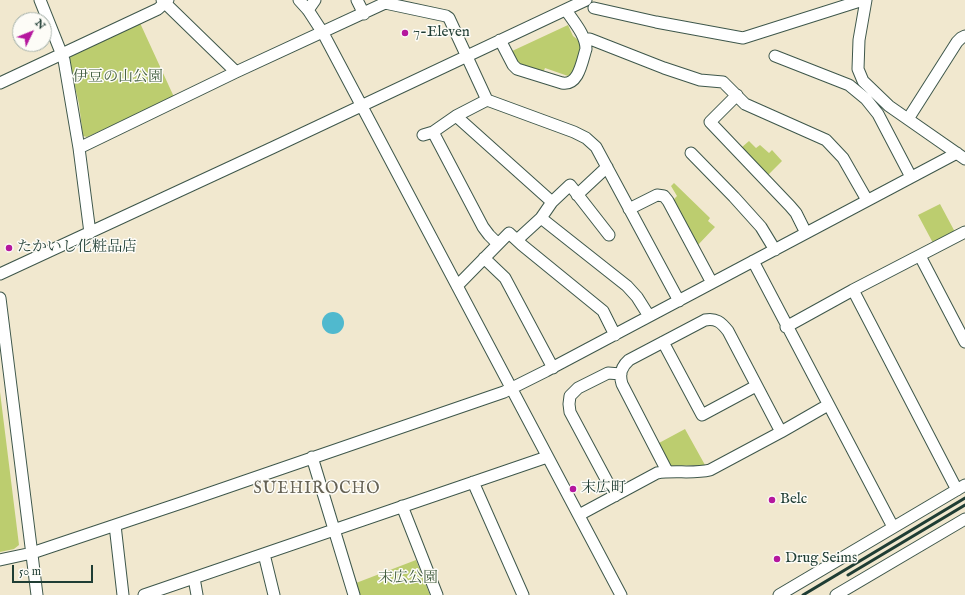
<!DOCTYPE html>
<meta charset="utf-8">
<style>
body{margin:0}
#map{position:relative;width:965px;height:595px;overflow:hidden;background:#f1e8cf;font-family:"IM FELL English",serif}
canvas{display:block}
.north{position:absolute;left:12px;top:12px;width:40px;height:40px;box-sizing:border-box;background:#fdfcf7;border:1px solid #a4b0a9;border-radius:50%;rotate:47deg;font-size:11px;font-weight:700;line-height:16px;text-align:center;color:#1f3d34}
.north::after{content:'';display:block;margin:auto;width:14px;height:18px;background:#b5179e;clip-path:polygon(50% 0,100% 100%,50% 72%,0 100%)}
.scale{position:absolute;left:12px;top:565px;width:81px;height:18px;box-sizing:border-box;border:2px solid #1f3d34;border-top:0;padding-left:5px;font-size:12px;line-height:14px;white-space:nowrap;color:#1f3d34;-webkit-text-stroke:3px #fdfcf7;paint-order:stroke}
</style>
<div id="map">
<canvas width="965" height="595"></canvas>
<div class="north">N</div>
<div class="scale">50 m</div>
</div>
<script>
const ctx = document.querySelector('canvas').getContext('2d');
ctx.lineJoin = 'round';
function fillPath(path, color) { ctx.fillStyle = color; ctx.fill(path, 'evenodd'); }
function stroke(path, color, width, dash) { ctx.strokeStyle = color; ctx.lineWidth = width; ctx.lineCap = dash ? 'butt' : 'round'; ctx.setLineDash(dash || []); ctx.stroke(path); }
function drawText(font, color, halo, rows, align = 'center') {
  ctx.font = font + ' "IM FELL English","Noto Serif JP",serif'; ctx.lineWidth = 3; ctx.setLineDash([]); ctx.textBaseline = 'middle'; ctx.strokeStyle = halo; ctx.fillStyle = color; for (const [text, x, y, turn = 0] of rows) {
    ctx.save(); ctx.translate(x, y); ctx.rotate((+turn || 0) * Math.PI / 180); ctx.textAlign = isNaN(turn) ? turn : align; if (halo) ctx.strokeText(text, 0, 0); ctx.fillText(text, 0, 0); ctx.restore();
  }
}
const green = new Path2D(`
 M 140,23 L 174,97 L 87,137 L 83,136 L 79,104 L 69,61 L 71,55 Z
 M 568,25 L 573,36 L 582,43 L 574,73 L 568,76 L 545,68 L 543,73 C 528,68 518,67 510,52 Z
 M 749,141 L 756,148 L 760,145 L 769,153 L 772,150 L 782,161 L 767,176 L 741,148 Z
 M 674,183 L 710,218 L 708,221 L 715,227 L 696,247 L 672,201 L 677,196 L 671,186 Z
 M 940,204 L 955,232 L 933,243 L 918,215 Z
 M 0,392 L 19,545 L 14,549 L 0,552 Z
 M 685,429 L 705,465 L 670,466 L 659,443 Z
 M 416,560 L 430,595 L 359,595 L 356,583 Z`);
const water = new Path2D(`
 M322 323a11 11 0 1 1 22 0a11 11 0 1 1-22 0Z`);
const minor = new Path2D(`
 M 40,0 L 64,60 L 79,148 L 90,233
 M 162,0 L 236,72
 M 299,0 L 308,10 L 323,33 L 621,595
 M 357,0 L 364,14
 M 866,0 L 859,40 L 858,69 L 863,81 L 889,106 L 965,159
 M 594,8 L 656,22 L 743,38 L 863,0
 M 308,10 L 315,0
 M 585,39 L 590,39 L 664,68 L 700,80 L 723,82 L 745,104 L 826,140 L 843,158 L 867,200
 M 500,40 L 513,65 L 517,69 L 562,83 C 579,86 582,61 586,49 C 586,35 573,21 566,10
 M 775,56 L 849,85 L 866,99 L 878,114 L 911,177
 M 0,83 L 158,9 L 168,0
 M 737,95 L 710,122 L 790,206 L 796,213 L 806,233
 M 456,116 L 552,202
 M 908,119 L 957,42 L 961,38 L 965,36
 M 433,132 L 483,227 L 489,235 L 498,244
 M 423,135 L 433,132 L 456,116 L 487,100 L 574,132 L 586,138 L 596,147 L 679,301
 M 79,148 L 236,72 L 385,3 L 446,16 L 449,18 L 487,100
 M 691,153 L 734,197 L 761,227 L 775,250
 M 577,195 L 607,167
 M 629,209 L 657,195 L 664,196 L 668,201 L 712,283
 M 541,218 L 627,286 L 637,297 L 649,316
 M 517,240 L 541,218 L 552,202 L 570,185 L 609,235
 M 920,256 L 965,342
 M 484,258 L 505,278 L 553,368
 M 753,261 L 893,527
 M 0,274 L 274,147 L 586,0
 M 457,286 L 509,233 L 522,245 L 603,311 L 615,335
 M 853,290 L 957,490
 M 0,298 L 37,595
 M 786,327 L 853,290 L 965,232
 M 663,342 L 702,415 L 756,386
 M 312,457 L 354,595
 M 667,471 L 622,384 C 619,374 621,367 629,360 L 705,320 C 716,318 721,322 728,331 L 781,432
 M 473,482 L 523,595
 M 615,496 L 570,412 L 569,404 L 570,396 L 578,388 L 608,373 L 621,374
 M 402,506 L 437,595
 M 579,515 L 657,473 C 674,470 693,474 710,470 L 781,432 L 828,405
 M 115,525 L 123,595
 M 264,554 L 274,595
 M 0,560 L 32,553 L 187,501 L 504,392 L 546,371 L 957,153
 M 194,578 L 197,595
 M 144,595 L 547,457
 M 779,595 L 965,485
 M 836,595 L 965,519`);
const rail = new Path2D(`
 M 848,575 L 965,505
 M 803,595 L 965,498`);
const markers = [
 [405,33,4,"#b5179e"],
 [9,248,4,"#b5179e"],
 [573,489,4,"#b5179e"],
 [772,500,4,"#b5179e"],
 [777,559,4,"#b5179e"]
];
const poiNames = [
 ["7-Eleven",413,33],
 ["たかいし化粧品店",17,248],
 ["末広町",581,489],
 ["Belc",780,500],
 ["Drug Seims",785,559]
];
const parkNames = [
 ["伊豆の山公園",118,78],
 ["末広公園",408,579]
];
const neighbourhoodNames = [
 ["SUEHIROCHO",317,490]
];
fillPath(green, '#bccd6f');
fillPath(water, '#50b9ce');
stroke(minor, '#3e574b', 13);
stroke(minor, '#fff', 11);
stroke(rail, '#1f3d34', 3);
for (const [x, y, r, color] of markers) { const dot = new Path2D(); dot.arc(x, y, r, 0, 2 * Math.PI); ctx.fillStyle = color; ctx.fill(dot); stroke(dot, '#fdfcf7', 1.5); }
drawText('15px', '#1f3d34', '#fdfcf7', poiNames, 'left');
drawText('15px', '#466143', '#fdfcf7', parkNames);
ctx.letterSpacing = '1px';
drawText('16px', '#656255', '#fdfcf7', neighbourhoodNames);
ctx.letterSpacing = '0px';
</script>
